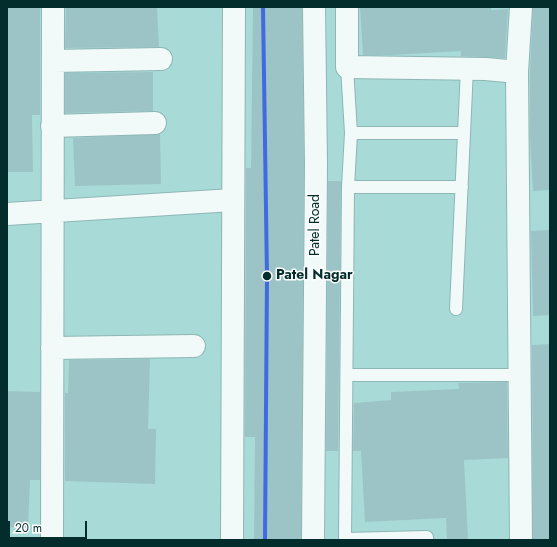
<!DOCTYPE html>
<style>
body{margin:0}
#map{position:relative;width:557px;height:547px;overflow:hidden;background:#a8dbd8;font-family:Jost,sans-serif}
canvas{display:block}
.frame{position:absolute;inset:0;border:8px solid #022d2c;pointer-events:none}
.scale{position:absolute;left:8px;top:521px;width:79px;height:18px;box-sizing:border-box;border:2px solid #022d2c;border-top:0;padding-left:5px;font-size:12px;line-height:14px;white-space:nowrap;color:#022d2c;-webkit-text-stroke:3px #fefefe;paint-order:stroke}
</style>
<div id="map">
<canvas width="557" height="547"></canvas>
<div class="frame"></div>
<div class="scale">20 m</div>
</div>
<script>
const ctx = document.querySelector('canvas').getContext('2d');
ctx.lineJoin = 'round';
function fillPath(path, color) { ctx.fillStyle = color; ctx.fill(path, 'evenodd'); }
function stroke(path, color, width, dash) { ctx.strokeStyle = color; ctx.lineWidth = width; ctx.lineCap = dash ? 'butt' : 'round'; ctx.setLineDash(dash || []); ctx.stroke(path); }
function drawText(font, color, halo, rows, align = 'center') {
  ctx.font = font + ' Jost,sans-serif'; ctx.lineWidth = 3; ctx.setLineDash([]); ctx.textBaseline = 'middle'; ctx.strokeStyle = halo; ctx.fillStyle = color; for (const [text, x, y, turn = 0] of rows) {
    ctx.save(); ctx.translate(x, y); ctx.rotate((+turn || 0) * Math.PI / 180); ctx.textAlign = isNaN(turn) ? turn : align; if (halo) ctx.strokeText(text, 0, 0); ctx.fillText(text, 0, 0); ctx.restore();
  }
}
const building = new Path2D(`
 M 7,7 L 40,7 L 40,115 L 32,115 L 33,172 L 7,172 Z
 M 66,7 L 157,7 L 159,47 L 65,48 Z
 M 253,7 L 302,7 L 304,165 L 301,540 L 254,540 L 255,437 L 245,437 L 246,168 L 251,168 Z
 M 360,7 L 491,7 L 491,10 L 508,9 L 505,58 L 461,56 L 461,51 L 392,55 L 363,55 Z
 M 550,7 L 550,190 L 533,191 L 530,136 L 530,72 L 533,8 Z
 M 153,72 L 153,111 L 65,113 L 65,73 Z
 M 160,134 L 161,184 L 75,186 L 73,138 Z
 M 328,181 L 341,181 L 338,451 L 326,451 Z
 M 550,230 L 550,315 L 533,316 L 531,231 Z
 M 550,344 L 550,540 L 533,540 L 532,345 Z
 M 150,359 L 148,429 L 156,429 L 155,484 L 65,481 L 65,393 L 68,393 L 69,360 Z
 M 507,382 L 508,458 L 464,460 L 468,540 L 447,540 L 446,518 L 365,522 L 361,451 L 353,451 L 354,403 L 391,400 L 391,392 L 459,389 L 458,383 Z
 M 7,391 L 40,392 L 40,480 L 30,480 L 28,528 L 7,527 Z`);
const service = new Path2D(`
 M 347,67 L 351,133 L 348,187 L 345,539 L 427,537 L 427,540
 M 351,133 L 464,133
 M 348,187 L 462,187
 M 456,309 L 467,68
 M 347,375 L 520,375`);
const minor = new Path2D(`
 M 347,7 L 347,67 L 486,69 L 517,72 L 521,540
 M 53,61 L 161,59
 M 517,72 L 521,7
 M 52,126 L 155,123
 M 7,214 L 233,200
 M 52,348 L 194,346
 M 52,540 L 53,7`);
const secondary = new Path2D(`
 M 232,540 L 234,7
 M 313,540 L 316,165 L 314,7`);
const metro1 = new Path2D(`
 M 263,7 L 267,277 L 265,540`);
const markers = [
 [267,276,5,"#022d2c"]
];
const streetNames = [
 ["Patel Road",316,225,-90]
];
const stopNames = [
 ["Patel Nagar",276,276]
];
fillPath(building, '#9cc4c6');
stroke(service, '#8db6b4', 14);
stroke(minor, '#8db6b4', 24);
stroke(secondary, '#8db6b4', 24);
stroke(service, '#f2faf9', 12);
stroke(minor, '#f2faf9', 22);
stroke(secondary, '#f2faf9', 22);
stroke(metro1, '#4169e1', 4);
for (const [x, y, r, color] of markers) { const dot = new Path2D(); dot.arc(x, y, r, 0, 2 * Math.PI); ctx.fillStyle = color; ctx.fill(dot); stroke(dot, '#fefefe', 1.5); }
drawText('14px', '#022d2c', '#fefefe', streetNames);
drawText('bold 14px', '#022d2c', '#fefefe', stopNames, 'left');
</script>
